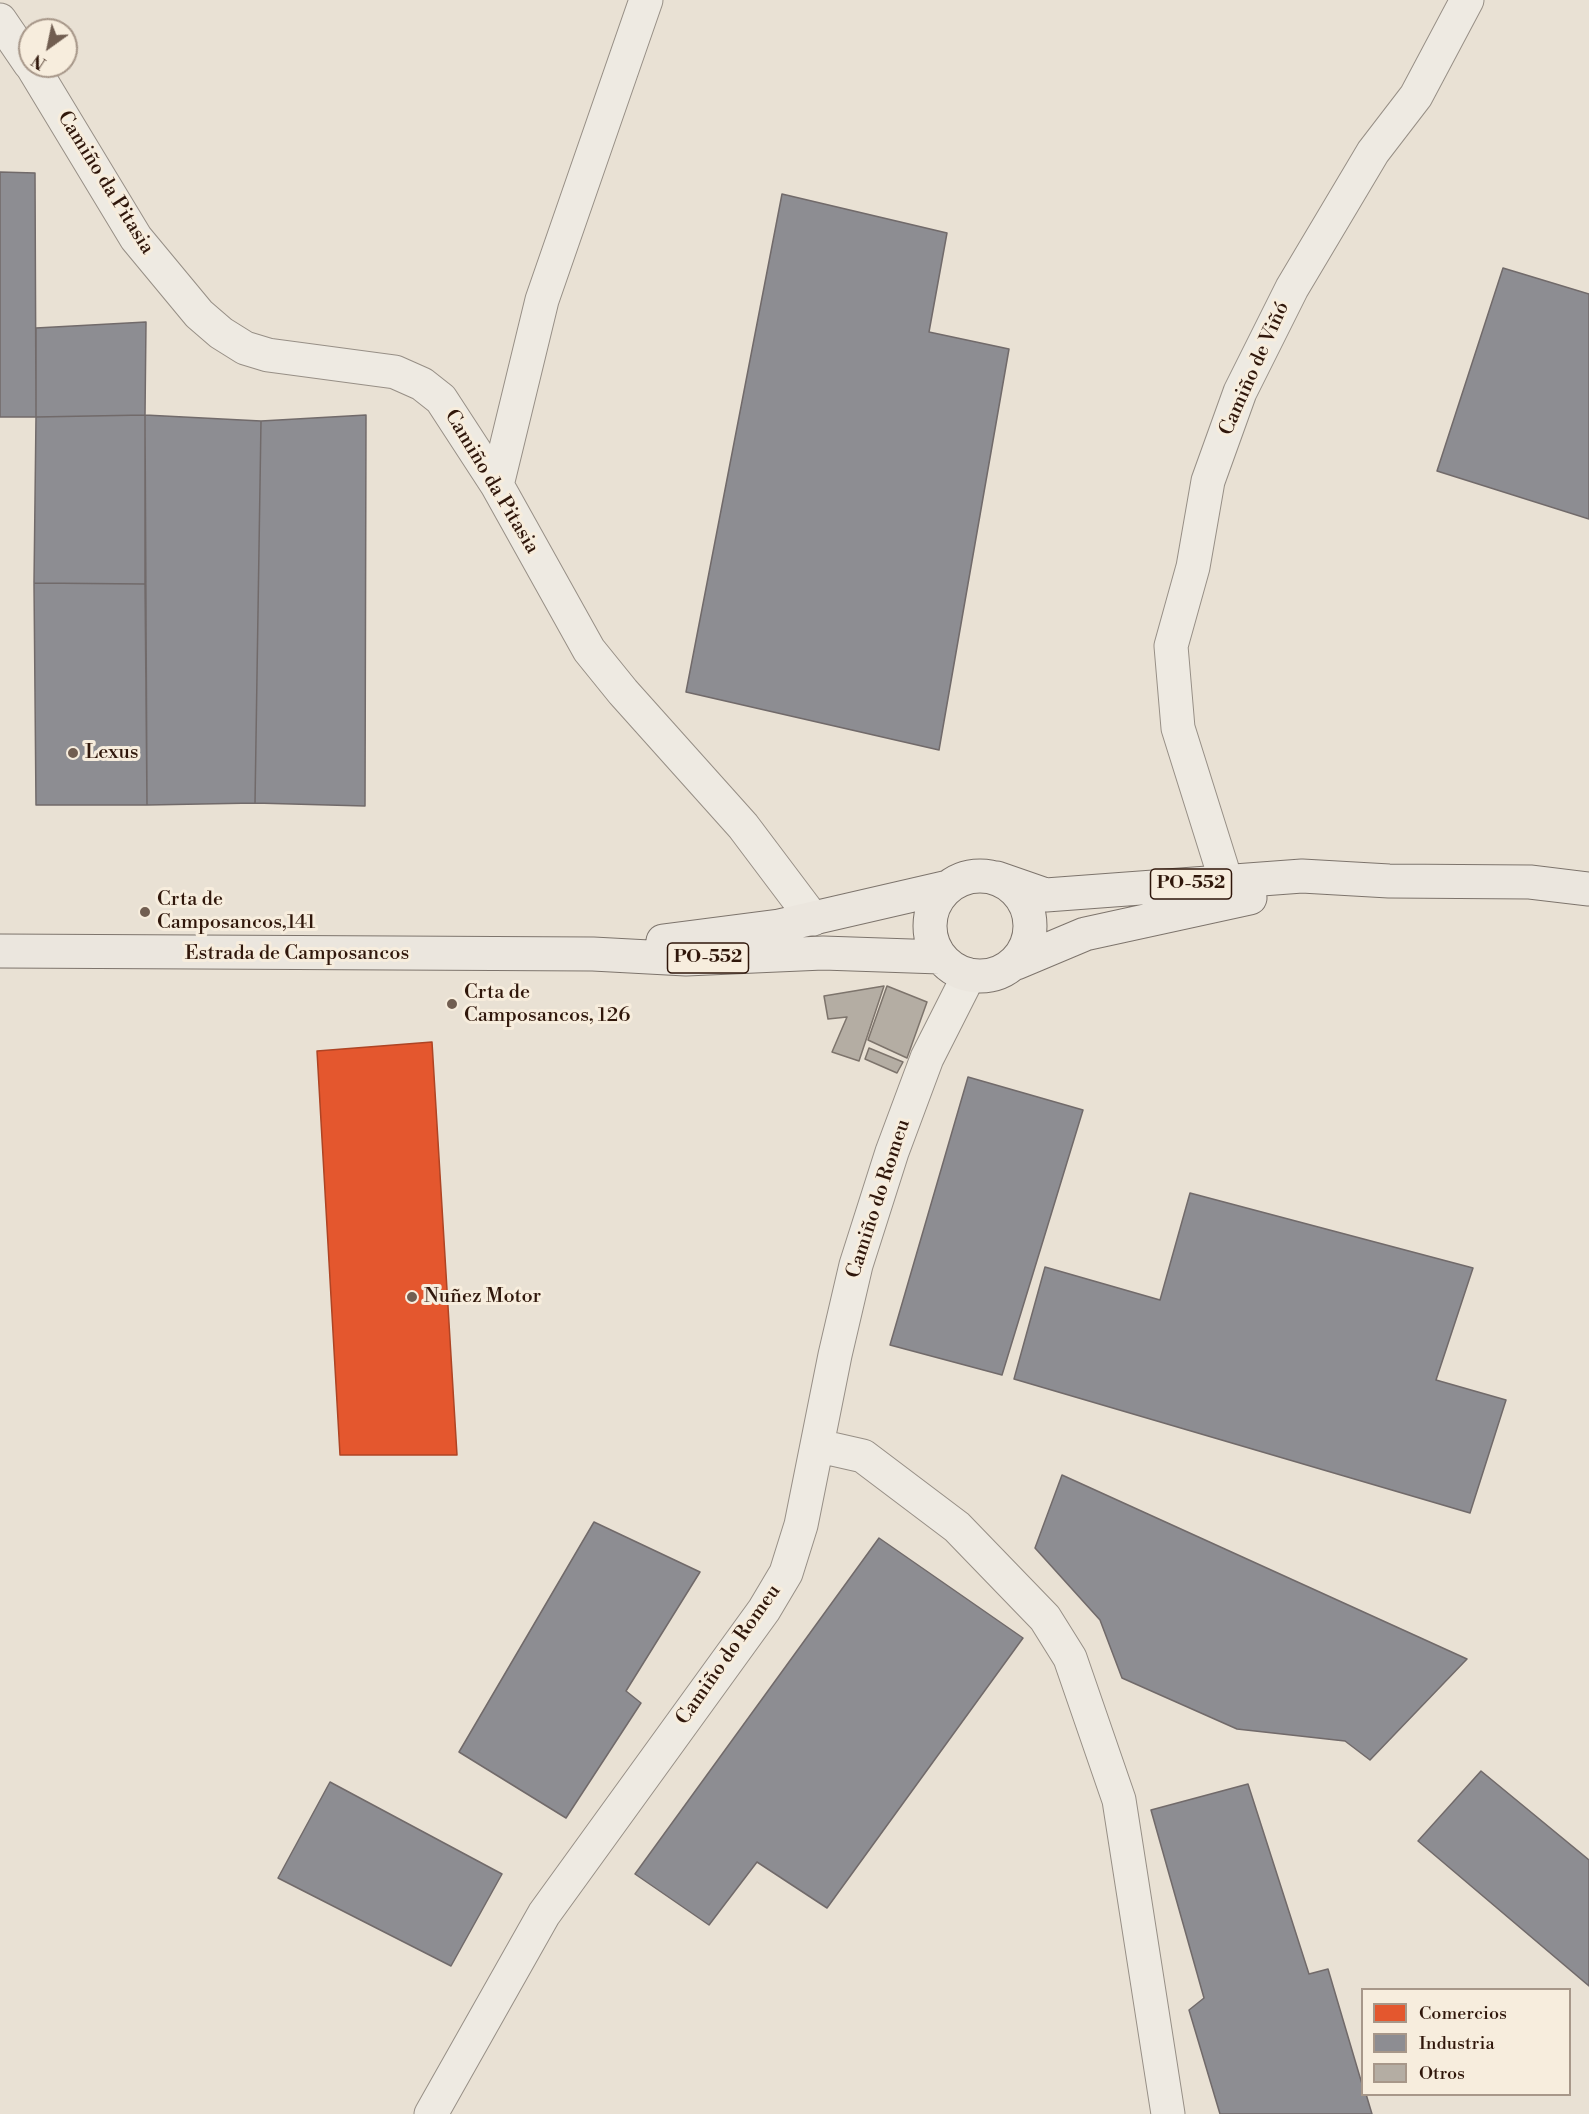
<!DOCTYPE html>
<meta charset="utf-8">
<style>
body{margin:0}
#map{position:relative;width:1589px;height:2114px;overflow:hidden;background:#e9e1d4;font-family:"Libre Bodoni",serif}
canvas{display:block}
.legend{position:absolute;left:1361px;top:1988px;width:210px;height:108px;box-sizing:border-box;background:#f7eddd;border:2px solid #a79789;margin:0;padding:8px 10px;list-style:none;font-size:18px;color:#30170b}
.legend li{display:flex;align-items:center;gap:12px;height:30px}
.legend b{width:30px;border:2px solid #a79789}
.north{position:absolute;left:18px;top:18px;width:60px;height:60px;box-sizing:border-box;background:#f7eddd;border:2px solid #a79789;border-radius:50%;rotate:213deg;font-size:16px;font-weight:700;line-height:24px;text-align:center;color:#30170b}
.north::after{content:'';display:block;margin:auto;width:21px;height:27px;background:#715e51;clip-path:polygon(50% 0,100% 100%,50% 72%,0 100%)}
</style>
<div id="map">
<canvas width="1589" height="2114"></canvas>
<ul class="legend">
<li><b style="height:16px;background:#e4572e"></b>Comercios</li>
<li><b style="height:16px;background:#8d8d92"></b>Industria</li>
<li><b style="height:16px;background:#b4ada3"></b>Otros</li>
</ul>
<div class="north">N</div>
</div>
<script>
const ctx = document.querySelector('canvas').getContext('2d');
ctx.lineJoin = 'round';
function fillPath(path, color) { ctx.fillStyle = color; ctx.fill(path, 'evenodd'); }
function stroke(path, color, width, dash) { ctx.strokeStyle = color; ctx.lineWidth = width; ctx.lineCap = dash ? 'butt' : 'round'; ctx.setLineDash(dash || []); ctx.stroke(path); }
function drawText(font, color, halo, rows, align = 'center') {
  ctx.font = font + ' "Libre Bodoni",serif'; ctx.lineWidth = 6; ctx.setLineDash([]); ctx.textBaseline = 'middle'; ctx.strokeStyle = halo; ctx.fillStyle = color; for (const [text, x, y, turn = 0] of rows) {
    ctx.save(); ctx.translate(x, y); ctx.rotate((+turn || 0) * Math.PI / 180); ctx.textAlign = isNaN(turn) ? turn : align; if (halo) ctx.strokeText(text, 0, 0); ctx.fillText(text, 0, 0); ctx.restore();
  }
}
const shops = new Path2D(`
 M 432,1042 L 457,1455 L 340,1455 L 317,1051 Z`);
const industry = new Path2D(`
 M 0,172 L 35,173 L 36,417 L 0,417 Z
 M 782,194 L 947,233 L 929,332 L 1009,349 L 939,750 L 686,692 Z
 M 1503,268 L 1589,294 L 1589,519 L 1437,471 Z
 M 146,322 L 145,415 L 36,417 L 36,328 Z
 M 145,415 L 261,421 L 255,803 L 147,805 Z
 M 145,415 L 145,584 L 34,583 L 36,417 Z
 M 366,415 L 365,806 L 255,803 L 261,421 Z
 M 34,583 L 145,584 L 147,805 L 36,805 Z
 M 968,1077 L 1083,1110 L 1002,1375 L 890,1345 Z
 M 1190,1193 L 1473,1268 L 1436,1380 L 1506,1400 L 1470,1513 L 1014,1379 L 1045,1267 L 1160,1300 Z
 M 1062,1475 L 1467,1659 L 1370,1760 L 1345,1741 L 1237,1729 L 1122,1678 L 1100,1620 L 1035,1548 Z
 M 594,1522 L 700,1572 L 626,1691 L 641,1703 L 566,1818 L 459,1752 Z
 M 879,1538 L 1023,1638 L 827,1908 L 757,1862 L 709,1925 L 635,1874 Z
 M 1481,1771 L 1589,1860 L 1589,1986 L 1418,1841 Z
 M 330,1782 L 502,1874 L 451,1966 L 278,1878 Z
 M 1248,1784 L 1309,1974 L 1328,1969 L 1362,2084 L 1362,2094 L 1366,2094 L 1372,2114 L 1220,2114 L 1189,2010 L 1204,1998 L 1151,1810 Z`);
const building = new Path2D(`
 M 884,986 L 859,1061 L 832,1052 L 847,1017 L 828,1019 L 824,996 Z
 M 887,986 L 927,1002 L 907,1058 L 868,1040 Z
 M 869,1048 L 903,1062 L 897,1073 L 865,1059 Z`);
const minor = new Path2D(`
 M 0,20 L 30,64
 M 32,66 L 136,238 L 199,314 L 221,333 L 245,348 L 268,355 L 395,372 L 422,384 L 441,399 L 497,485 L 589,650 L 623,692 L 743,826 L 813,919
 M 497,485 L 542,300 L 646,0
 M 1226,881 L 1178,728 L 1171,646 L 1193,567 L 1208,481 L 1240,392 L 1292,288 L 1373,152 L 1416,96 L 1467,0
 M 819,1446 L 863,1456 L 957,1527 L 1045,1618 L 1070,1658 L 1119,1800 L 1168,2114
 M 431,2114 L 544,1914 L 764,1610 L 786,1573 L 801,1525 L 835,1355 L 856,1265 L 892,1152 L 927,1058 L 969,975`);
const primary = new Path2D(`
 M930 926a50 50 0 1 1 100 0a50 50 0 1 1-100 0Z
 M 997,878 L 1046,895 L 1302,876 L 1389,881 L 1530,882 L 1589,889
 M 663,941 L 779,926 L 948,887
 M 0,951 L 593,954 L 686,959 L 823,953 L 940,957
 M 1016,963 L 1085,934 L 1250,898`);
const markers = [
 [73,753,6,"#715e51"],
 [145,912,6,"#715e51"],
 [452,1004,6,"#715e51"],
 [412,1297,6,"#715e51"]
];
const shields = [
 [1191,884,81],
 [708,958,81]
];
const shieldNames = [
 ["PO-552",1191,884],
 ["PO-552",708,958]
];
const streetNames = [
 ["Camiño da Pitasia",105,183,58],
 ["Camiño de Viñó",1255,369,-66],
 ["Camiño da Pitasia",491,482,59],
 ["Estrada de Camposancos",297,954],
 ["Camiño do Romeu",879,1199,-72],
 ["Camiño do Romeu",729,1655,-55]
];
const poiNames = [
 ["Lexus",85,753],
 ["Crta de",157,900],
 ["Camposancos,141",157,923],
 ["Crta de",464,993],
 ["Camposancos, 126",464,1016],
 ["Nuñez Motor",424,1297]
];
fillPath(shops, '#e4572e');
stroke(shops, '#ae4424', 1.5);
fillPath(industry, '#8d8d92');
stroke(industry, '#716a6a', 1.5);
fillPath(building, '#b4ada3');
stroke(building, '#7d746c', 1.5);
stroke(minor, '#978f86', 35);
stroke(primary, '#7d746c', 35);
stroke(minor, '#eeeae2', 33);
stroke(primary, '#ebe6de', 33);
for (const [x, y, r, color] of markers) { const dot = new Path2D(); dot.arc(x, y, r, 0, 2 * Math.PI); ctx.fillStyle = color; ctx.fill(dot); stroke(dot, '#f7eddd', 2); }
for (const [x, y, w] of shields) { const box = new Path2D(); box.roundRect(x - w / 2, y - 15, w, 30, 4.5); ctx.fillStyle = '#f7eddd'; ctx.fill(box); stroke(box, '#30170b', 1.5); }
drawText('bold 18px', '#30170b', null, shieldNames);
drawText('20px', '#30170b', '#f7eddd', streetNames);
drawText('20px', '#30170b', '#f7eddd', poiNames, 'left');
</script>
